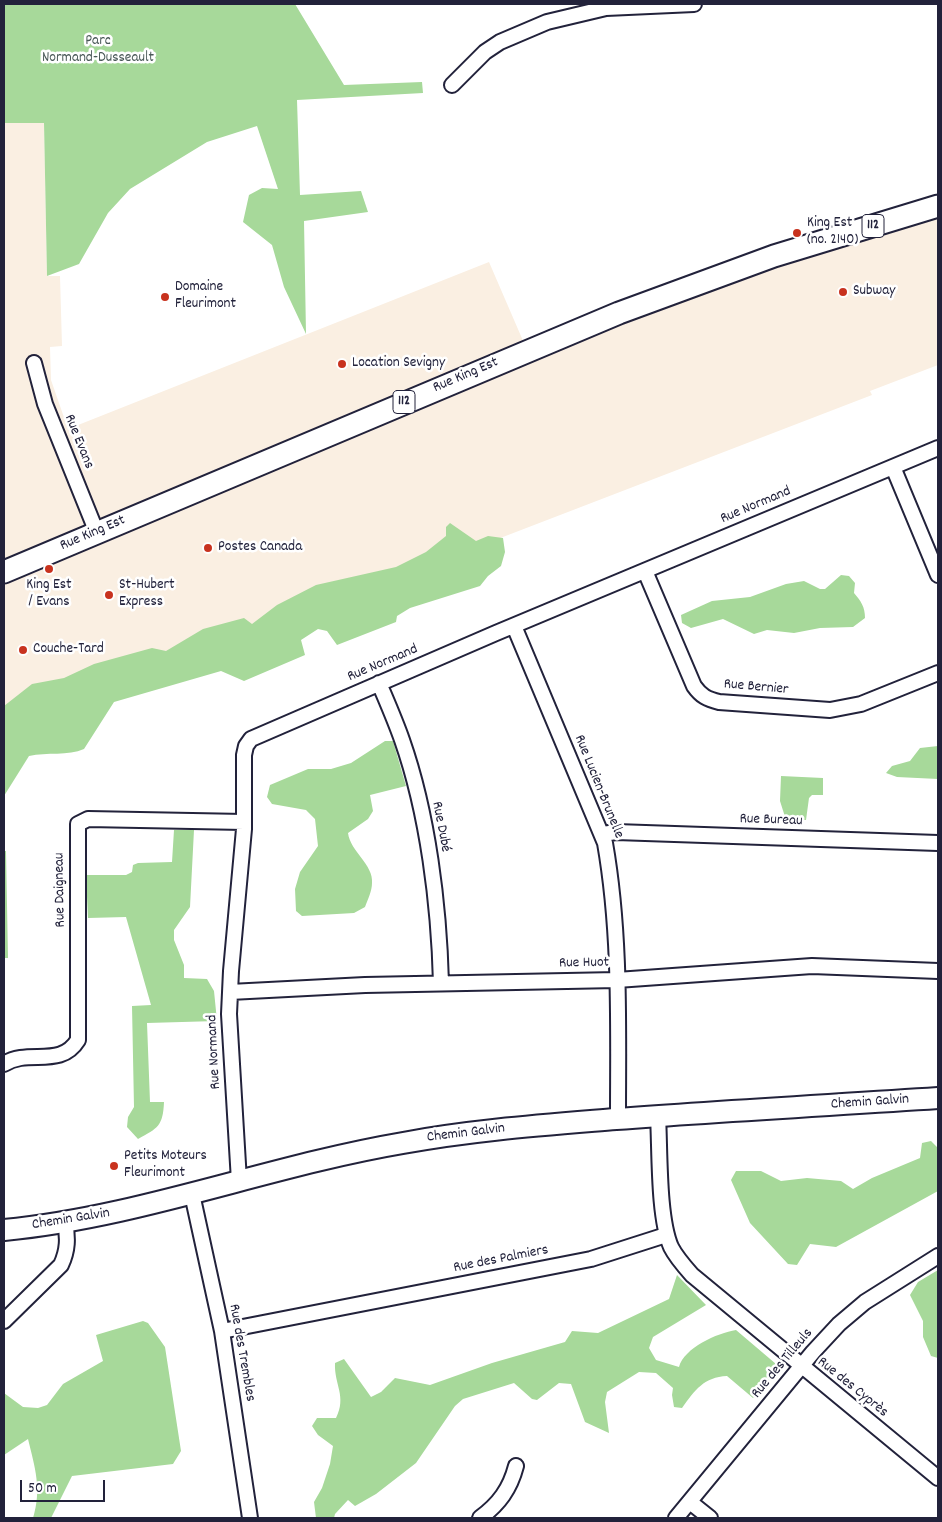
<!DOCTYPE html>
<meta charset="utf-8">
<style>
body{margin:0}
#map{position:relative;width:942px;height:1522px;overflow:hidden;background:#fff;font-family:Dekko,sans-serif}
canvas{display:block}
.frame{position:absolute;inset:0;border:5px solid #22223b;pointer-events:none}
.scale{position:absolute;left:20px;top:1480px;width:85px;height:22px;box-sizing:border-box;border:2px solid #22223b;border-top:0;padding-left:6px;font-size:15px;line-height:18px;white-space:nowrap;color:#22223b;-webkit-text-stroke:4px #fff;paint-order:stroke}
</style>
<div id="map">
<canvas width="942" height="1522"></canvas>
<div class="frame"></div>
<div class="scale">50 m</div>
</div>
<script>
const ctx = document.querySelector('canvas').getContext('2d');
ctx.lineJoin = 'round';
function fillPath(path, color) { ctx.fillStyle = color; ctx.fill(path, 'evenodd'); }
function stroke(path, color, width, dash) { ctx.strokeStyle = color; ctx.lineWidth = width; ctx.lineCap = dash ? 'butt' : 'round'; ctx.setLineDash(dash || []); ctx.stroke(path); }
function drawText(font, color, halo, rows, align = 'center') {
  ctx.font = font + ' Dekko,sans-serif'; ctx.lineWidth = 5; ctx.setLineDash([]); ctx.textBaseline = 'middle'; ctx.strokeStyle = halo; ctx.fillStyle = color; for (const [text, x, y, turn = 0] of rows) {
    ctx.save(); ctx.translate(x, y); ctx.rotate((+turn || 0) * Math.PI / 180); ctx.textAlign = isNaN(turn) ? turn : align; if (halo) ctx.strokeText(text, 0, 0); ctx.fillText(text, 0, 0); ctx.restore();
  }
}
const built = new Path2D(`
 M 44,122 L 47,276 L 60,276 L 62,346 L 50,347 L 51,380 L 68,429 L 489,262 L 527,350 L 938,206 L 938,365 L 870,391 L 872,395 L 4,729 L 4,123 Z`);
const green = new Path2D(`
 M 4,4 L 295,4 L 344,85 L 422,82 L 423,93 L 297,100 L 300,195 L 361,191 L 368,212 L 304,221 L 306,334 L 284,287 L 272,245 L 243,222 L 249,195 L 262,188 L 278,189 L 257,126 L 207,142 L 130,189 L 108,213 L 79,264 L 47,276 L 44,123 L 4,123 Z
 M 450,523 L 476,541 L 488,536 L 503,538 L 505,552 L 501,566 L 488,576 L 480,586 L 410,608 L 397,616 L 396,622 L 337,645 L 327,631 L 318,629 L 301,640 L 305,655 L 244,681 L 221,671 L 114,702 L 84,749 C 68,756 47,752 29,756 L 4,796 L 4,706 L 32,684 L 64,678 L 94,664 L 152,648 L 166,651 L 203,629 L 244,618 L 252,624 L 277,605 L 316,585 L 396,567 L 426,552 L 446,536 L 446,527 Z
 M 841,575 L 849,576 L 855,583 L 854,593 C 861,601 865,607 865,618 L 853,627 L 820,628 L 794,633 L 767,630 L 754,634 L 723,619 L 691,628 L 682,623 L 681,615 L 712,601 L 750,597 L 786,584 L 804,581 L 820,589 L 825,589 Z
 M 385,741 L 393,741 L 406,786 L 370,795 L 373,811 L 368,819 L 348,833 C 350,851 374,865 372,883 C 372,891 368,899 365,907 L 354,913 L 302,916 L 296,911 L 295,889 L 300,872 L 318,846 L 315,819 L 306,810 L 272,804 L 267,797 L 270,785 L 308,769 L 331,769 L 351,763 Z
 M 938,746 L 938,779 L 897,777 L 886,773 L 892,766 L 910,761 L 920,748 Z
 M 781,776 L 823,778 L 823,795 L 812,795 L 809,798 L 806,820 L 786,820 L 780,801 Z
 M 174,830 L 194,830 L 190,907 L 174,930 L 174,940 L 184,965 L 184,978 L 207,979 L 214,991 L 217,1021 L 147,1023 L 150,1102 L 164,1102 C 163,1126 158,1128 138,1139 L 127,1127 L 128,1117 L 134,1107 L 132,1006 L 151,1005 L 126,917 L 88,918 L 86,875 L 126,875 L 132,872 L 133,865 L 138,863 L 172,862 Z
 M 4,851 L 6,851 L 8,958 L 4,958 Z
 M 931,1141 L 938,1148 L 938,1191 L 836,1247 L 810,1244 L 797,1265 L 788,1264 L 750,1223 L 731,1180 L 736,1171 L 761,1171 L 781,1181 L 807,1178 L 841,1181 L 853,1189 L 872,1178 L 920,1158 L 922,1143 Z
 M 938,1270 L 938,1358 L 931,1356 L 923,1337 L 923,1321 L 910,1295 L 918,1282 Z
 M 677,1275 L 706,1305 L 653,1337 L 649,1348 L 656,1360 L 679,1367 C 684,1348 717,1333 736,1330 L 776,1364 L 776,1372 L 753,1398 L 727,1376 C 704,1377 695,1390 682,1408 L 674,1407 L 672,1395 L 673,1388 L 656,1373 L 639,1372 L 607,1392 L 605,1402 L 609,1433 L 585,1422 L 571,1384 L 559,1383 L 537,1400 L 532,1399 L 514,1383 L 463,1399 L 455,1406 L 416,1463 L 376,1494 L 355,1506 L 348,1500 L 335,1514 L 334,1518 L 316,1518 L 314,1502 L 322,1488 L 330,1464 L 333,1446 L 318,1435 L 312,1426 L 317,1418 L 336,1418 C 347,1396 334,1385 335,1363 L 344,1359 L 371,1397 L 381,1392 L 395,1378 L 430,1385 L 492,1363 L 565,1342 L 572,1331 L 598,1333 L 669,1299 Z
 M 143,1321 L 148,1323 L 165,1347 L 181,1451 L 173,1464 L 72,1476 L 51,1518 L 33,1518 C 42,1489 35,1468 28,1439 L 4,1455 L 4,1393 L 23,1407 L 38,1408 L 47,1405 L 63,1384 L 103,1361 L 96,1335 Z`);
const street = new Path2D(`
 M 452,85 L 485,52 L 500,42 L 547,22 L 606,8 L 694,4
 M 34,363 L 45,404 L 97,533
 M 893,467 L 938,575
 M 645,571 L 694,686 C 701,696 707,699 719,702 L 830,710 L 861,704 L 938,673
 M 514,626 L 605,843 C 621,934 618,1028 618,1119
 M 379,683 C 387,702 395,720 402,740 C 428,814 439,905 441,983
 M 603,834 L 616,832 L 938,843
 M 230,992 L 365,985 L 617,980 L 812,966 L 938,971
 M 4,1064 C 29,1048 60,1069 78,1040 L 78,824 L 88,819 L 244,822
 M 658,1116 C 660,1151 658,1217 671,1247 C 676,1257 684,1266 692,1275 L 938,1478
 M 239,1181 L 229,1014 L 231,971 L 244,829 L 244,755 L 246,746 L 251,739 L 496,633 L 938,448
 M 192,1194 L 222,1331 L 250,1518
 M 4,1321 L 61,1265 C 68,1250 68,1238 65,1222
 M 222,1331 L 591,1259 L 666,1235
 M 690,1502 L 710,1518
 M 480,1518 C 499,1504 510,1489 516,1466
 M 676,1518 L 813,1352 L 839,1324 L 865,1302 L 938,1256`);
const secondary = new Path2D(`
 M 4,1230 C 140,1217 268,1166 403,1143 C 473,1130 544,1125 616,1119 C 723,1111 831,1105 938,1098`);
const primary = new Path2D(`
 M 4,572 L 619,313 L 774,256 L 938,206`);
const markers = [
 [797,233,5,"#c8321e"],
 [843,292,5,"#c8321e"],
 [165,297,5,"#c8321e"],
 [342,364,5,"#c8321e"],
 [208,548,5,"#c8321e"],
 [49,569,5,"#c8321e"],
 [109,595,5,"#c8321e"],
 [23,650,5,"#c8321e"],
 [114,1166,5,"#c8321e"]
];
const shields = [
 [873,226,22],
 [404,402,22]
];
const shieldNames = [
 ["112",873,226],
 ["112",404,402]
];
const parkNames = [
 ["Parc",98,42],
 ["Normand-Dusseault",98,59]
];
const poiNames = [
 ["King Est",807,224],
 ["(no. 2140)",807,241],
 ["Domaine",175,288],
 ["Fleurimont",175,305],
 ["Subway",853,292],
 ["Location Sevigny",352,364],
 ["Postes Canada",218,548],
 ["King Est",49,586,"center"],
 ["/ Evans",49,603,"center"],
 ["St-Hubert",119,586],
 ["Express",119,603],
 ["Couche-Tard",33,650],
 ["Petits Moteurs",124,1157],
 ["Fleurimont",124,1174]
];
const streetNames = [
 ["Rue King Est",466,376,-23],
 ["Rue Evans",78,442,68],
 ["Rue Normand",756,506,-23],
 ["Rue King Est",93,534,-23],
 ["Rue Normand",383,664,-23],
 ["Rue Bernier",756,688,5],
 ["Rue Lucien-Brunelle",598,787,68],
 ["Rue Bureau",771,821,2],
 ["Rue Dubé",440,827,79],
 ["Rue Daigneau",61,890,-91],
 ["Rue Huot",584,964,-1],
 ["Rue Normand",215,1052,-93],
 ["Chemin Galvin",870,1103,-4],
 ["Chemin Galvin",466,1134,-7],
 ["Chemin Galvin",71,1220,-9],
 ["Rue des Palmiers",501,1260,-11],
 ["Rue des Trembles",241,1353,80],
 ["Rue des Tilleuls",783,1364,-50],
 ["Rue des Cyprès",852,1388,39]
];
fillPath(built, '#faefe2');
fillPath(green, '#a7d99a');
stroke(street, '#22223b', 18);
stroke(secondary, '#22223b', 24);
stroke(primary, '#22223b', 25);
stroke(street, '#fff', 14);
stroke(secondary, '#fff', 20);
stroke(primary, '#fff', 21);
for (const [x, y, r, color] of markers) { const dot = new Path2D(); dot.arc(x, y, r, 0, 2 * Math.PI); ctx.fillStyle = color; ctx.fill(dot); stroke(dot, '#fff', 2); }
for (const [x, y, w] of shields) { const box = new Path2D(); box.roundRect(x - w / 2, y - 11.5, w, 23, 4); ctx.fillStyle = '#fff'; ctx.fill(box); stroke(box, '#22223b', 1); }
drawText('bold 14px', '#22223b', null, shieldNames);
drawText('15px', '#4a5958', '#fff', parkNames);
drawText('15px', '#22223b', '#fff', poiNames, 'left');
drawText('15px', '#22223b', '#fff', streetNames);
</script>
